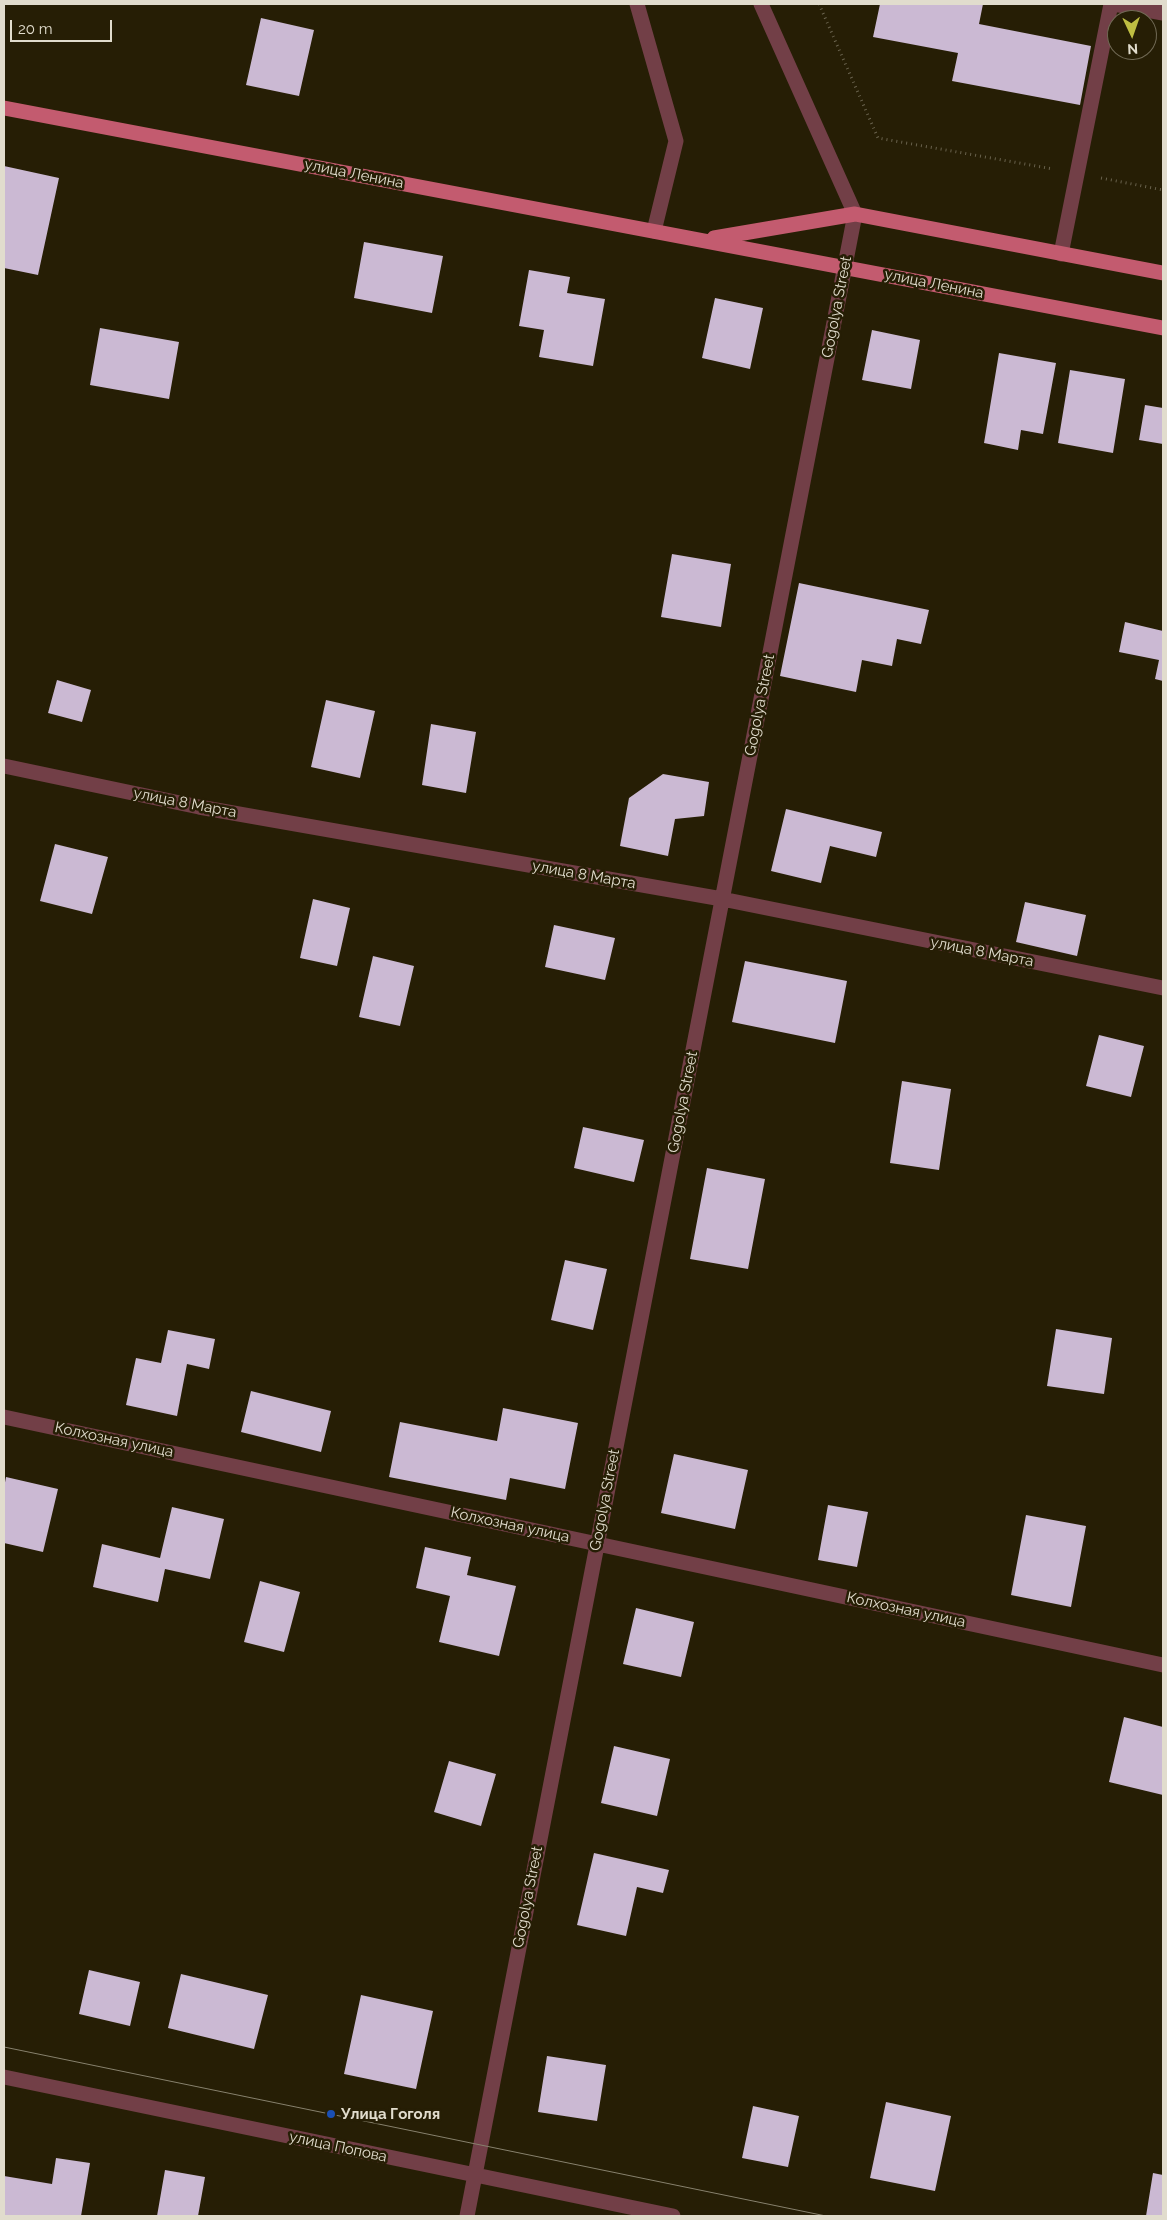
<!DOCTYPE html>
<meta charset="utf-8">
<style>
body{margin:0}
#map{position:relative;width:1167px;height:2220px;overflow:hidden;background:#261e05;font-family:Raleway,sans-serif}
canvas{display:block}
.frame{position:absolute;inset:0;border:5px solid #e1dccd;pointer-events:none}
.north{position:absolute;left:1107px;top:10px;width:50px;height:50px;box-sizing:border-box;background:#261e05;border:1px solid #716a55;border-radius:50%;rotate:177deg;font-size:14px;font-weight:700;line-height:20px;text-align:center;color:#e1dccd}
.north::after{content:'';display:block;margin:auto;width:18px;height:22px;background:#bfbe42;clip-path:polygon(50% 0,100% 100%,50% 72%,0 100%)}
.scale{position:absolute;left:10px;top:20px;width:102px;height:22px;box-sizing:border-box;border:2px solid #e1dccd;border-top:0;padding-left:6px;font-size:15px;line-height:18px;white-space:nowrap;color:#e1dccd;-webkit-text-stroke:4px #261e05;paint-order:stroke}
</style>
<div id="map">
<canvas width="1167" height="2220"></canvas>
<div class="frame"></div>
<div class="north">N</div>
<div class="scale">20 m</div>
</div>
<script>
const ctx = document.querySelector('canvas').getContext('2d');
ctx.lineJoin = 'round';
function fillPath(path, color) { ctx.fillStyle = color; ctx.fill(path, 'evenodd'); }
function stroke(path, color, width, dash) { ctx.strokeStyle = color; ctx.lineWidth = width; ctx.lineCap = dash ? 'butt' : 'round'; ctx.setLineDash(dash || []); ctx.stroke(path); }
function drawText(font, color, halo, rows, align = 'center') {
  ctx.font = font + ' Raleway,sans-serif'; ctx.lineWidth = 5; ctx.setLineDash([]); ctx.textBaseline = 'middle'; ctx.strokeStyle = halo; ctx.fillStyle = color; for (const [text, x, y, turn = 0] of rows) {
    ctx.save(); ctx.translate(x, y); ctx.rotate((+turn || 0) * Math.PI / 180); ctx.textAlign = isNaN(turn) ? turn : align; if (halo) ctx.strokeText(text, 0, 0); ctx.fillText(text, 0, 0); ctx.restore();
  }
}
const building = new Path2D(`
 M 880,4 L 983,4 L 979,24 L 1091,46 L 1080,105 L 952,81 L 958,53 L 873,37 Z
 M 261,18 L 314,30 L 299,96 L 246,85 Z
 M 4,166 L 59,178 L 38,275 L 4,268 Z
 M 364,242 L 443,256 L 432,313 L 354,298 Z
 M 529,270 L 570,277 L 567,293 L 605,299 L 593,366 L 539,357 L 544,330 L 519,326 Z
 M 715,298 L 763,308 L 750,369 L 702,358 Z
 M 100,328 L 179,342 L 169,399 L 90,385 Z
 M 872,330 L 920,340 L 911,389 L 862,380 Z
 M 999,353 L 1056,363 L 1043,434 L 1021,430 L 1018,450 L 984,443 Z
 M 1070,370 L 1125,379 L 1113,453 L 1058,443 Z
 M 1145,405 L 1163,408 L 1163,444 L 1139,440 Z
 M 672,554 L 731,564 L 721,627 L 661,617 Z
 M 799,583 L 929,610 L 921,644 L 897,639 L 892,666 L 862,660 L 856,692 L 780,676 Z
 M 1125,622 L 1163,631 L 1163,681 L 1155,679 L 1159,660 L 1119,652 Z
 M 57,680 L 91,690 L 82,722 L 48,713 Z
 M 326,700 L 375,711 L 360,778 L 311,767 Z
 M 431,724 L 476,732 L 466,793 L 422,785 Z
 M 663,774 L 709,782 L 704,816 L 675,819 L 668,856 L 620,846 L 629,798 Z
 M 786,809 L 882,832 L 876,857 L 830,846 L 821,883 L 771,871 Z
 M 55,844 L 108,857 L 92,914 L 40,901 Z
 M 313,899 L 350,908 L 337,966 L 300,958 Z
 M 1025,902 L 1086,915 L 1077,956 L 1016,942 Z
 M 554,925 L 615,938 L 605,980 L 545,967 Z
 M 373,956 L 414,966 L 400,1026 L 359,1017 Z
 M 745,961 L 847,981 L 835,1043 L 732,1022 Z
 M 1099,1035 L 1144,1046 L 1131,1097 L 1086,1086 Z
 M 902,1081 L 951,1089 L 939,1170 L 890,1163 Z
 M 583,1127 L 644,1140 L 634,1182 L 574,1168 Z
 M 707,1168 L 765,1179 L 748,1269 L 690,1259 Z
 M 565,1260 L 607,1269 L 593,1330 L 551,1320 Z
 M 1056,1329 L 1112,1338 L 1104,1394 L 1047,1386 Z
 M 168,1330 L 215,1339 L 209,1369 L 187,1364 L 177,1416 L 126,1405 L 136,1358 L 161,1363 Z
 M 251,1391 L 331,1411 L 321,1452 L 241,1432 Z
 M 503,1408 L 578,1423 L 565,1489 L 510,1478 L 506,1500 L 389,1477 L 400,1422 L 497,1441 Z
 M 674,1454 L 748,1470 L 735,1529 L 661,1513 Z
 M 6,1477 L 58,1489 L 43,1552 L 4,1543 L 4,1488 Z
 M 828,1505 L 868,1512 L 857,1567 L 818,1560 Z
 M 172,1507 L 224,1519 L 210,1579 L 165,1569 L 158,1602 L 93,1587 L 102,1544 L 160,1558 Z
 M 1026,1515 L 1086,1526 L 1071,1607 L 1011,1595 Z
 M 425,1547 L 471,1557 L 467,1575 L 516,1586 L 499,1656 L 439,1642 L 450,1596 L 416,1588 Z
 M 260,1581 L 300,1592 L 284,1652 L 244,1642 Z
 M 636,1608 L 694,1622 L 681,1677 L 623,1664 Z
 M 1124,1717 L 1163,1727 L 1163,1795 L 1109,1782 Z
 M 614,1746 L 670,1759 L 657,1816 L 601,1803 Z
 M 449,1761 L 496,1774 L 481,1826 L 434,1812 Z
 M 594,1853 L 669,1870 L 663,1893 L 637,1887 L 626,1936 L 577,1925 Z
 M 89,1970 L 140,1982 L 130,2026 L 79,2014 Z
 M 181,1974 L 268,1995 L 254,2049 L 168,2028 Z
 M 361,1995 L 433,2011 L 416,2089 L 344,2074 Z
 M 547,2056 L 606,2065 L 597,2121 L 538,2112 Z
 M 886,2102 L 951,2116 L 935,2191 L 870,2178 Z
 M 753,2106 L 799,2116 L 788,2167 L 742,2158 Z
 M 56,2158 L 90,2163 L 81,2216 L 4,2216 L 4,2176 L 52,2184 Z
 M 165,2170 L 205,2177 L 198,2216 L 157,2216 Z
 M 1153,2173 L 1163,2175 L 1163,2216 L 1146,2216 Z`);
const path = new Path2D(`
 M 819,4 L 878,138 L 1053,169
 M 1101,178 L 1163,190`);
const minor = new Path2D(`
 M 637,4 L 676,141 L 654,231
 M 1114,4 L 1163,13
 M 1061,254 L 1111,4
 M 4,766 L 199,807 L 722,899 L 1163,988
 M 4,1417 L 1163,1665
 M 4,2077 L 673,2216
 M 467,2216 L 855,214 L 761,4`);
const major = new Path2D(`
 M 4,108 L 1163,328
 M 714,238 L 855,214 L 1163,273`);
const tram = new Path2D(`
 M 4,2047 L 826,2216`);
const markers = [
 [331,2114,5,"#1a4fb4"]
];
const streetNames = [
 ["улица Ленина",354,174,11],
 ["улица Ленина",934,284,11],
 ["Gogolya Street",837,307,-79],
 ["Gogolya Street",760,705,-79],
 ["улица 8 Марта",185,803,11],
 ["улица 8 Марта",584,875,10],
 ["улица 8 Марта",982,952,11],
 ["Gogolya Street",683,1102,-79],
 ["Колхозная улица",114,1440,12],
 ["Gogolya Street",605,1500,-79],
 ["Колхозная улица",510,1525,12],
 ["Колхозная улица",906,1610,12],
 ["Gogolya Street",528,1897,-79],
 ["улица Попова",338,2147,12]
];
const poiNames = [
 ["Улица Гоголя",341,2114]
];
fillPath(building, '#cbb9d3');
stroke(path, '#69624d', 3, [1, 4]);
stroke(minor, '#723f47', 15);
stroke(major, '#c35b6f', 15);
stroke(tram, '#87816d', 1);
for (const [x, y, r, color] of markers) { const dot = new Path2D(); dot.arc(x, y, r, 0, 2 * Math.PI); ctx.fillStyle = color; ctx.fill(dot); stroke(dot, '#261e05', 2); }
drawText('15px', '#e1dccd', '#261e05', streetNames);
drawText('bold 15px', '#e1dccd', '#261e05', poiNames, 'left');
</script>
